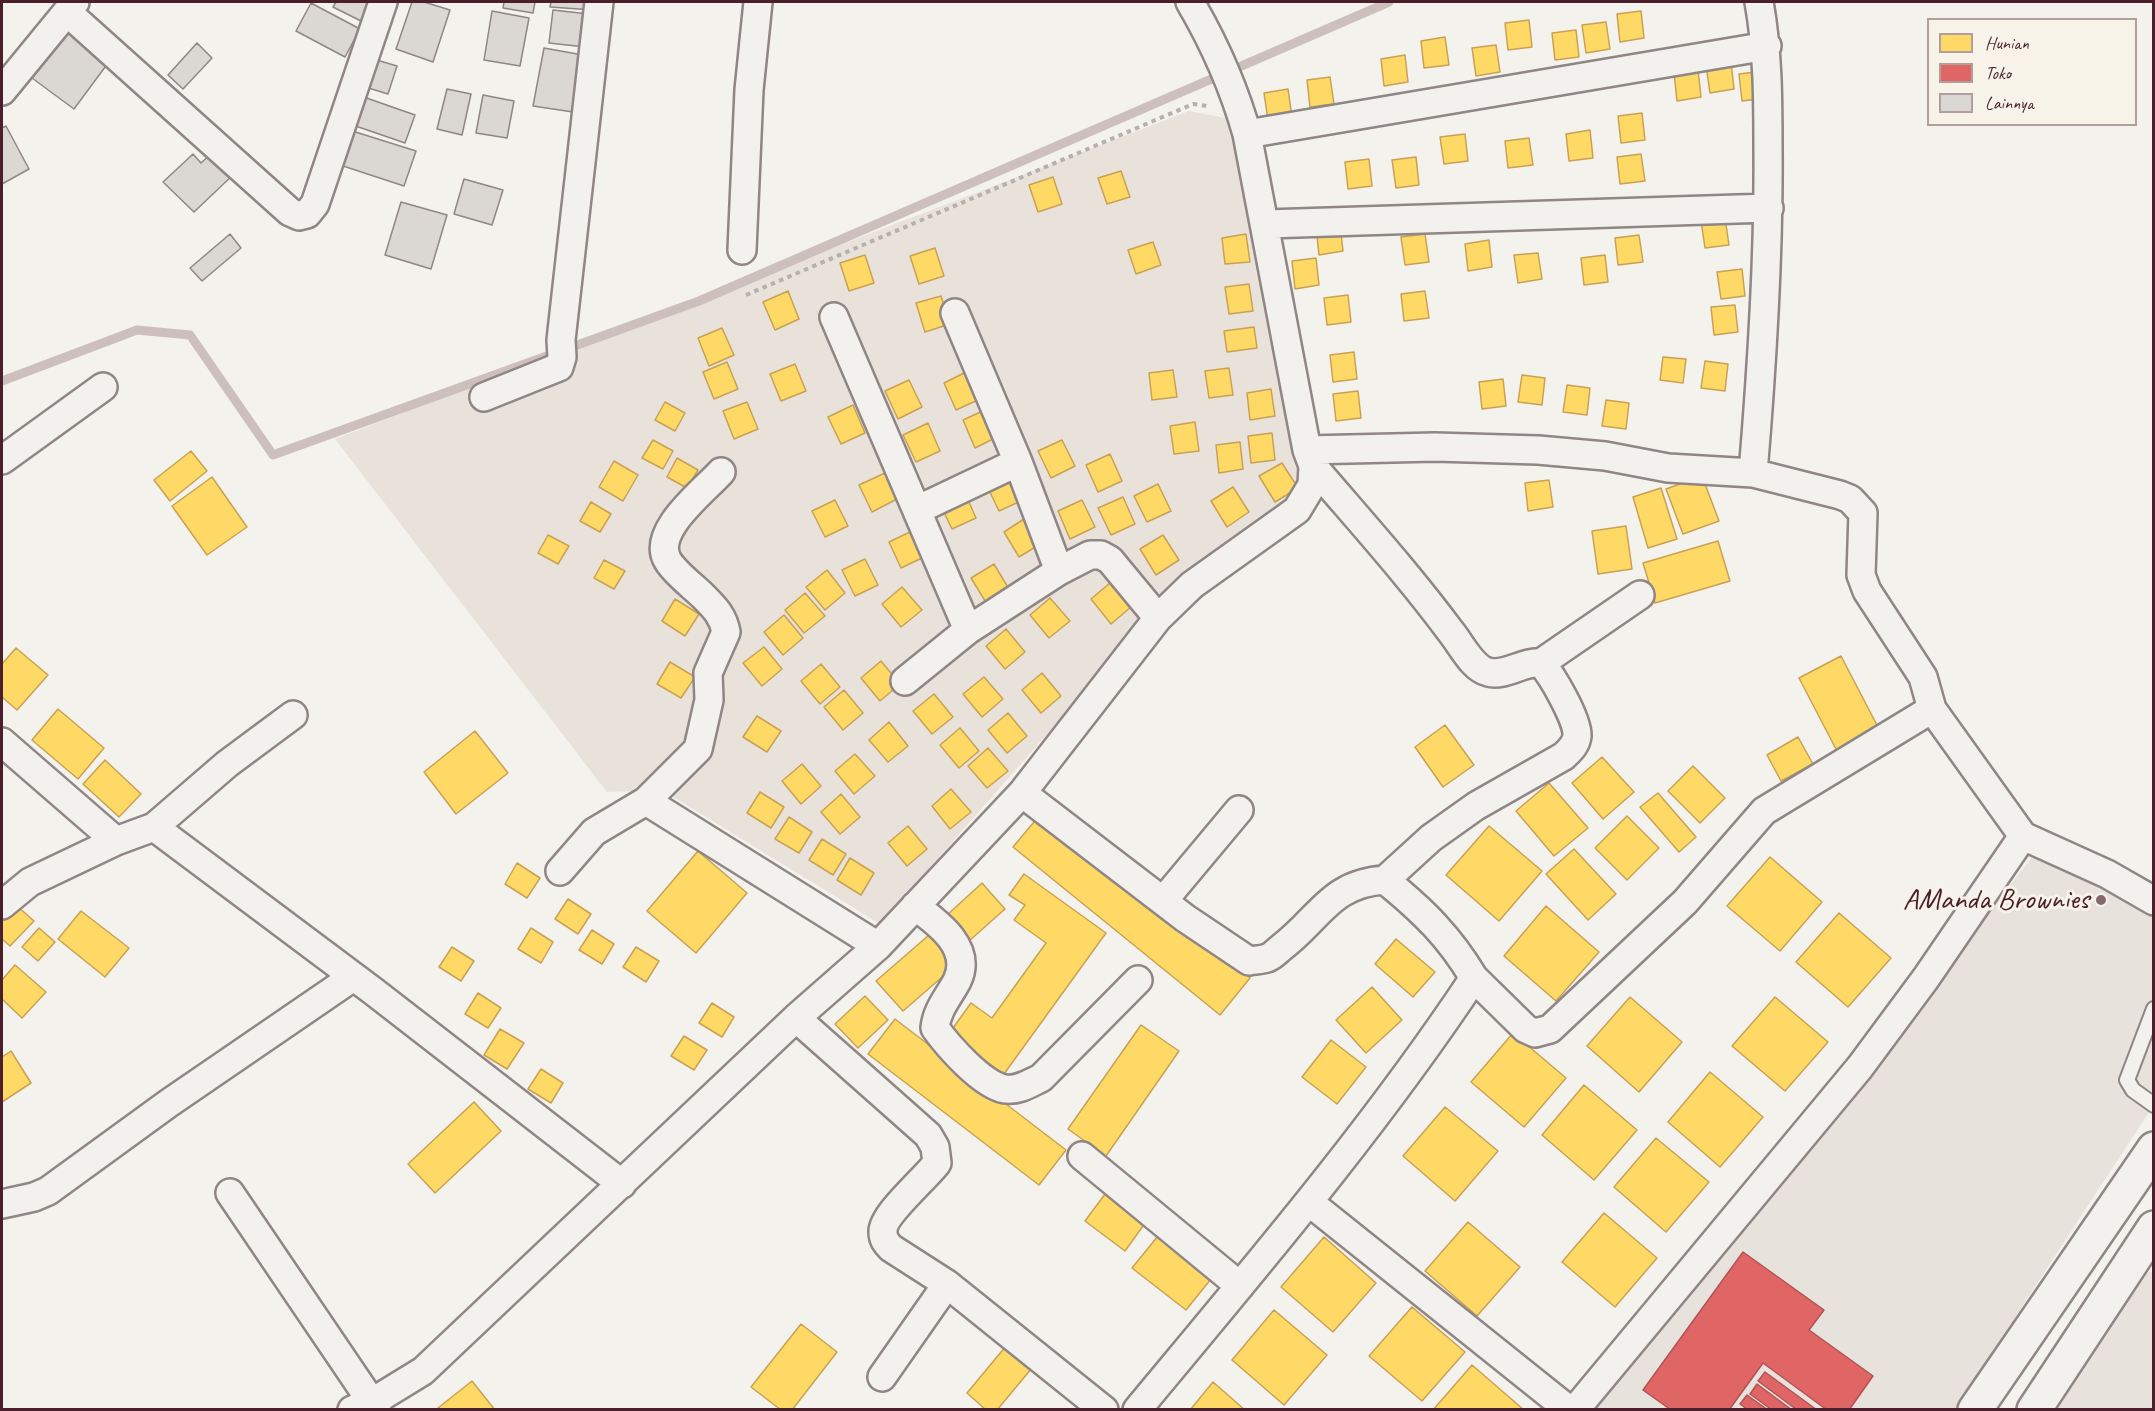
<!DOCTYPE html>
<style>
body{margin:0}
#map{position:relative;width:2155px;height:1411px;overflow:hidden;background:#f4f2ec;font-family:Caveat,sans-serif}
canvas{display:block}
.frame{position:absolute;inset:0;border:3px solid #4a1f2b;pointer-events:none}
.legend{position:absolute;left:1927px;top:18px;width:210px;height:108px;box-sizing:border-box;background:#f7f3e8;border:2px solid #b29e9c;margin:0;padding:8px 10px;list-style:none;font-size:18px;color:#4a1f2b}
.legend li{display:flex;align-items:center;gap:12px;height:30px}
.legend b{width:30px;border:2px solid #b29e9c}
</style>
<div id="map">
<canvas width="2155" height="1411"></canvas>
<div class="frame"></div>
<ul class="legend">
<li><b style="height:16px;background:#ffd966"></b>Hunian</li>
<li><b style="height:16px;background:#e06666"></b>Toko</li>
<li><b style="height:16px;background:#dbd7d3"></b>Lainnya</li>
</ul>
</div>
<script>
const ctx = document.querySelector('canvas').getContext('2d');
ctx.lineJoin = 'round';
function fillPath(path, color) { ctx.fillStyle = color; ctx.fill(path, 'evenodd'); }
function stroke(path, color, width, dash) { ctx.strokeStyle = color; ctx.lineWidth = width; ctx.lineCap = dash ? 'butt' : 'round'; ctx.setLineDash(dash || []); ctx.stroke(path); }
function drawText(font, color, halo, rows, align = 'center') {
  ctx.font = font + ' Caveat,sans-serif'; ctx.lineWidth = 6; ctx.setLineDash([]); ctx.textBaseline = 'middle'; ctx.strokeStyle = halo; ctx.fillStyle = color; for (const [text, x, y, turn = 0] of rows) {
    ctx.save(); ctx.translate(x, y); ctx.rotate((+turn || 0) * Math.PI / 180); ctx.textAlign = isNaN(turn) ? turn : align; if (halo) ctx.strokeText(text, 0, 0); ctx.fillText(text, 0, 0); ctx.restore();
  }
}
const built = new Path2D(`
 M 2037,851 L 2153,916 L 2153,1106 L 1955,1409 L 1593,1410 Z
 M 2149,1271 L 2153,1273 L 2153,1409 L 2050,1410 Z`);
const green = new Path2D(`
 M 1189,111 L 1241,121 L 1307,493 L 1159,607 L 880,924 L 662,790 L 607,792 L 335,439 Z`);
const homes = new Path2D(`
 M 1641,11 L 1644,38 L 1620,42 L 1617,14 Z
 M 1529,20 L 1532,47 L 1508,50 L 1505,23 Z
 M 1606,22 L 1610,49 L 1586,53 L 1582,25 Z
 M 1576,30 L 1579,57 L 1555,60 L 1552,33 Z
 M 1445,37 L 1449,65 L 1424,68 L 1421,41 Z
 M 1496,45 L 1500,72 L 1476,76 L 1472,48 Z
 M 1405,55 L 1408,82 L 1384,86 L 1381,59 Z
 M 1731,62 L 1734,89 L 1710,93 L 1706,65 Z
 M 1698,70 L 1701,97 L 1677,101 L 1674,73 Z
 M 1763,71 L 1766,98 L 1742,101 L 1739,74 Z
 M 1330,77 L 1334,104 L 1310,107 L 1307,80 Z
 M 1288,89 L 1292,117 L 1268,120 L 1264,93 Z
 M 1642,113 L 1645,140 L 1621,143 L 1618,116 Z
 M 1590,130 L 1593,158 L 1569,161 L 1566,134 Z
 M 1465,134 L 1468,161 L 1444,164 L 1440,137 Z
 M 1529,138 L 1533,165 L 1508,168 L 1505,141 Z
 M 1641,154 L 1645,181 L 1620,184 L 1617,157 Z
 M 1416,157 L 1419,185 L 1396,188 L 1392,160 Z
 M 1369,159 L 1372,186 L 1348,189 L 1345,162 Z
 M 1121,171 L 1130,197 L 1107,204 L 1098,178 Z
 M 1053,177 L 1062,204 L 1038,212 L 1029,185 Z
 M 1725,218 L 1729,245 L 1705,248 L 1701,221 Z
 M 1340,224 L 1343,251 L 1319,255 L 1316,227 Z
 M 1246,234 L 1250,262 L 1225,264 L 1222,238 Z
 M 1425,234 L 1429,262 L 1405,265 L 1401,237 Z
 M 1639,235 L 1643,262 L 1618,265 L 1615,238 Z
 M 1489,240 L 1492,267 L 1468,271 L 1465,244 Z
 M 1153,242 L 1161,265 L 1136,274 L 1128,250 Z
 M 935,248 L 944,276 L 919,284 L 910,256 Z
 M 1538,253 L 1542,279 L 1518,283 L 1514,255 Z
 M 865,255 L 874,283 L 849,291 L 840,263 Z
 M 1605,255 L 1608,282 L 1584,285 L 1581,258 Z
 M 1316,258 L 1319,285 L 1295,289 L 1292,261 Z
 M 1742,269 L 1745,296 L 1721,299 L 1717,272 Z
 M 1249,284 L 1253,311 L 1229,314 L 1225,287 Z
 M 788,291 L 799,319 L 775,330 L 763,302 Z
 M 1425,291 L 1429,318 L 1404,321 L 1401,294 Z
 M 1348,295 L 1351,322 L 1327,325 L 1324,298 Z
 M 941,296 L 950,324 L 925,332 L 916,303 Z
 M 1735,305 L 1738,332 L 1714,335 L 1711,307 Z
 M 1254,327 L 1257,348 L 1227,352 L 1224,331 Z
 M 722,328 L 734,355 L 709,366 L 698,338 Z
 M 1354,352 L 1357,379 L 1333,382 L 1330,355 Z
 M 1663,357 L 1686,359 L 1683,383 L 1660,380 Z
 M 1705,361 L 1728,364 L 1725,391 L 1701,388 Z
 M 727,362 L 738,389 L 714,399 L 703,372 Z
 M 795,364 L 806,391 L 781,401 L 770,374 Z
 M 1229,368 L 1233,395 L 1209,398 L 1205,371 Z
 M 1173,370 L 1177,397 L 1152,400 L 1149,373 Z
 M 968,371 L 980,399 L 956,410 L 944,383 Z
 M 1522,375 L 1545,378 L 1542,405 L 1518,402 Z
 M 1503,379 L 1506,406 L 1482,409 L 1479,382 Z
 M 909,380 L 922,407 L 898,419 L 885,391 Z
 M 1567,385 L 1590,388 L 1587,415 L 1563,412 Z
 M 1271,389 L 1275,416 L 1250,420 L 1247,393 Z
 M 1358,391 L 1361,418 L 1336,421 L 1333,394 Z
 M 1606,400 L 1629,403 L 1626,429 L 1602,426 Z
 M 665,402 L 685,413 L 675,431 L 655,420 Z
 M 747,402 L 758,429 L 734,439 L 723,411 Z
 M 853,405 L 865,433 L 841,444 L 828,417 Z
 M 987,409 L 999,436 L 975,448 L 963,420 Z
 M 1195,422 L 1199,451 L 1174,454 L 1170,426 Z
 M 928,423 L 940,451 L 916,462 L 903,435 Z
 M 1272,433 L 1275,460 L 1251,463 L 1248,436 Z
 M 653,440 L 673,451 L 663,469 L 642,458 Z
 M 1062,440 L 1075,466 L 1051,478 L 1038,451 Z
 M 1240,442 L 1243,469 L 1219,473 L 1216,445 Z
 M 191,451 L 207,471 L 170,501 L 154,480 Z
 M 1110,454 L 1122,481 L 1098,492 L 1086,465 Z
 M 677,458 L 698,470 L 687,488 L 667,477 Z
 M 614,461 L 638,475 L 623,501 L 599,487 Z
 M 1282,463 L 1298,488 L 1275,502 L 1259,476 Z
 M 1010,472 L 1023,500 L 999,511 L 986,484 Z
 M 885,473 L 897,499 L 872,512 L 859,485 Z
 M 1702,476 L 1719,521 L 1683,534 L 1666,489 Z
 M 212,477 L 247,527 L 207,555 L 172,506 Z
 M 1549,480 L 1553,507 L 1528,511 L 1525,483 Z
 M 1158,484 L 1171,511 L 1147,522 L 1134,496 Z
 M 1233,487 L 1249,512 L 1227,527 L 1211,501 Z
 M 1661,488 L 1677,539 L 1648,548 L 1633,497 Z
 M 964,491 L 976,518 L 952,529 L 939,502 Z
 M 1123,497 L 1135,524 L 1111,535 L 1098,508 Z
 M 835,500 L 848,526 L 825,537 L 812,511 Z
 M 1082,500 L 1095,527 L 1070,539 L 1058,511 Z
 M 591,502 L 611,514 L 600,532 L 580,521 Z
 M 1027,517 L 1042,543 L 1019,557 L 1004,532 Z
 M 1626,526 L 1632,569 L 1598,574 L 1592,531 Z
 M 912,531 L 924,557 L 901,568 L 889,542 Z
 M 548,535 L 569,546 L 558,564 L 538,553 Z
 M 1163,535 L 1179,560 L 1156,575 L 1140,549 Z
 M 1718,541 L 1730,581 L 1655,603 L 1643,563 Z
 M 865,559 L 878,585 L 855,596 L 842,570 Z
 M 604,560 L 625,571 L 614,589 L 594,578 Z
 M 994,564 L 1009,589 L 987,604 L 971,578 Z
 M 827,570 L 845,593 L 825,610 L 806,587 Z
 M 1110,583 L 1131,607 L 1111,624 L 1091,599 Z
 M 902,587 L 922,610 L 901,627 L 882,604 Z
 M 805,593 L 825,616 L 804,633 L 785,610 Z
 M 1050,598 L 1070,621 L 1049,638 L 1030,615 Z
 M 675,599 L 699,614 L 685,636 L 662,621 Z
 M 784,615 L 803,638 L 783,655 L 764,632 Z
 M 1006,629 L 1025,652 L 1005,669 L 986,646 Z
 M 764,647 L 782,669 L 762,686 L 743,663 Z
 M 16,648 L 48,675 L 17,710 L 2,697 L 2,664 Z
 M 1841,656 L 1879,729 L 1837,751 L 1799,678 Z
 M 881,661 L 900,684 L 880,701 L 861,678 Z
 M 670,662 L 695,677 L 681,698 L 657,684 Z
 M 821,664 L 840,687 L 820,704 L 801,681 Z
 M 1042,673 L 1061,696 L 1041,713 L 1022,690 Z
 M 984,677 L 1003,699 L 982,717 L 963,694 Z
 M 844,690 L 863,713 L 843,730 L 824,707 Z
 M 934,694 L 953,717 L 932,734 L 913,711 Z
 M 58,709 L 104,748 L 78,779 L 32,740 Z
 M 1008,713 L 1027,736 L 1007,753 L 988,730 Z
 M 757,716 L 781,731 L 767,752 L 743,737 Z
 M 889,722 L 908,746 L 888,762 L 869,740 Z
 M 1445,725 L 1474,765 L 1443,787 L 1415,747 Z
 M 960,728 L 979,751 L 959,768 L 940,745 Z
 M 475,731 L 508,773 L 456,814 L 424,772 Z
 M 1798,737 L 1813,764 L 1781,781 L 1767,755 Z
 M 988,748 L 1008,771 L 987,788 L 968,766 Z
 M 855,754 L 875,776 L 854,794 L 835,771 Z
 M 1602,757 L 1634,792 L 1603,819 L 1572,783 Z
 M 105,760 L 141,794 L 119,817 L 83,784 Z
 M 802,764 L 821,786 L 801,804 L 782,781 Z
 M 1693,766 L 1725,798 L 1700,823 L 1668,791 Z
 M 1549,783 L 1588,828 L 1554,856 L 1516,811 Z
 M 951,789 L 971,812 L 950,829 L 932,806 Z
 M 760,792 L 784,807 L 771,828 L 747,813 Z
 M 1658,793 L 1696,837 L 1679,852 L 1640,807 Z
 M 841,794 L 860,817 L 840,834 L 821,812 Z
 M 1044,810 L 1250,978 L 1220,1015 L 1013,847 Z
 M 1627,816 L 1659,848 L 1627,880 L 1595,848 Z
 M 789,817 L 812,832 L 799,853 L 775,839 Z
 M 908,826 L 927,849 L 907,866 L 888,843 Z
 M 1489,826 L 1542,871 L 1499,921 L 1446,875 Z
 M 822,839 L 846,854 L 833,875 L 809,860 Z
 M 1574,849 L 1616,894 L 1588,920 L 1546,874 Z
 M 698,851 L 747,893 L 696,953 L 647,911 Z
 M 1770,857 L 1822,902 L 1780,951 L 1727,906 Z
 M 850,858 L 874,873 L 861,895 L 837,880 Z
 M 517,863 L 540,878 L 527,898 L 505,884 Z
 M 1024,874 L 1106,933 L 1004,1074 L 948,1035 L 971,1003 L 992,1018 L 1046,943 L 1014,920 L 1025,905 L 1009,895 Z
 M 982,883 L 1005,909 L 969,941 L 946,916 Z
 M 568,899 L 591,914 L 578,934 L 555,919 Z
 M 16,905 L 34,921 L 10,946 L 2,939 L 2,920 Z
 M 1546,906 L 1599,952 L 1556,1001 L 1504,956 Z
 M 81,911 L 129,948 L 105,977 L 58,939 Z
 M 1839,913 L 1891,958 L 1848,1007 L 1796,962 Z
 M 39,928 L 55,942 L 38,961 L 22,947 Z
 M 531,928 L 553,942 L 541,963 L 518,949 Z
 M 592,930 L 614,944 L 602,964 L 579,950 Z
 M 929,935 L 956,965 L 903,1011 L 876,981 Z
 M 1396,939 L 1435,972 L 1413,997 L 1375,964 Z
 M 452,947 L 474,961 L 461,981 L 439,967 Z
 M 636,947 L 659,961 L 646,982 L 623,967 Z
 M 15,965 L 46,992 L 22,1018 L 2,999 L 2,980 Z
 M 1372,987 L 1402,1020 L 1366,1053 L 1336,1020 Z
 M 478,993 L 501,1008 L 488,1028 L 465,1014 Z
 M 865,996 L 888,1020 L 858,1048 L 835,1024 Z
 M 1630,997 L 1682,1042 L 1639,1092 L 1587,1046 Z
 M 1775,997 L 1828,1042 L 1785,1091 L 1732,1046 Z
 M 712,1003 L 734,1017 L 722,1037 L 699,1023 Z
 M 895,1019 L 1066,1150 L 1039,1185 L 868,1054 Z
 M 1141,1025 L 1179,1051 L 1106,1156 L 1068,1129 Z
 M 500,1029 L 524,1043 L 507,1069 L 484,1055 Z
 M 1513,1033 L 1566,1078 L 1524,1127 L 1471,1082 Z
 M 684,1036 L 707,1050 L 694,1070 L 671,1056 Z
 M 1331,1040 L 1366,1067 L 1337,1104 L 1302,1077 Z
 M 11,1051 L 31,1083 L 2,1102 L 2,1057 Z
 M 541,1069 L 563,1083 L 551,1103 L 528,1089 Z
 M 1710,1072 L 1763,1117 L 1720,1167 L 1668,1122 Z
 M 1584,1085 L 1637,1130 L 1594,1180 L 1542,1135 Z
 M 474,1102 L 501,1131 L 435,1193 L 408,1164 Z
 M 1445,1107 L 1498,1151 L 1455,1201 L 1403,1156 Z
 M 1656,1138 L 1709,1182 L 1666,1232 L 1614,1187 Z
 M 1111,1186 L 1151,1215 L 1125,1251 L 1085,1221 Z
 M 1604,1213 L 1657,1258 L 1615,1307 L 1562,1262 Z
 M 1468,1222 L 1520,1267 L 1477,1316 L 1425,1271 Z
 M 1158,1236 L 1211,1279 L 1186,1310 L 1132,1268 Z
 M 1324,1237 L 1376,1283 L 1333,1332 L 1281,1287 Z
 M 1412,1307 L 1465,1352 L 1422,1401 L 1369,1356 Z
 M 1274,1310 L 1327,1355 L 1284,1405 L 1232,1360 Z
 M 801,1324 L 837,1352 L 792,1410 L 781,1410 L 751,1387 Z
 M 1006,1346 L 1032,1368 L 997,1410 L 986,1410 L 967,1393 Z
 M 1472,1365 L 1524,1410 L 1433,1410 Z
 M 472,1381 L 495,1410 L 439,1410 L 438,1408 Z
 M 1213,1382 L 1245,1410 L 1190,1410 Z`);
const shops = new Path2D(`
 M 1743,1252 L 1824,1310 L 1809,1330 L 1873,1376 L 1849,1410 L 1827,1410 L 1763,1363 L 1729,1410 L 1671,1410 L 1643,1390 Z
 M 1765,1372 L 1817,1410 L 1797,1410 L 1758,1381 Z
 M 1757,1384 L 1792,1410 L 1772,1410 L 1750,1394 Z
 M 1747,1395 L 1768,1410 L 1748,1410 L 1740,1404 Z`);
const stream = new Path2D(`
 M 2,381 L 137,330 L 190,335 L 273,455 L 699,301 L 1389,2`);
const building = new Path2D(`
 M 336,2 L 371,2 L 361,21 L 333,7 Z
 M 412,2 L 424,2 L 450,10 L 433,62 L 396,49 Z
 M 504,2 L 535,2 L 533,13 L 503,8 Z
 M 551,2 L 593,2 L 593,10 L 550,7 Z
 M 311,3 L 360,29 L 345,57 L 296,31 Z
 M 553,10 L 589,14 L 585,47 L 549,43 Z
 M 492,11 L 529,18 L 520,66 L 484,60 Z
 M 73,24 L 114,55 L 74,109 L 32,78 Z
 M 197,43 L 212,58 L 183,89 L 168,75 Z
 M 544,48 L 583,55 L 573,112 L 533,106 Z
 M 370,58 L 397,66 L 388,94 L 362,86 Z
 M 447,89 L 471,94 L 462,135 L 437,129 Z
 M 358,95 L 415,115 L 405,143 L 347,123 Z
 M 483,95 L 514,101 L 507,138 L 476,133 Z
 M 6,126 L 29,169 L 2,184 L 2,128 Z
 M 346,129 L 416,151 L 404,186 L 334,163 Z
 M 213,152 L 235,173 L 194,212 L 163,182 L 193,154 L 201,163 Z
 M 464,179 L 503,190 L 492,225 L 454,214 Z
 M 401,202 L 447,215 L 431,269 L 385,255 Z
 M 230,234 L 241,248 L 202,281 L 190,268 Z`);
const path = new Path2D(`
 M 746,295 L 1193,104 L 1208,106`);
const service = new Path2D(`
 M 2154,1009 L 2127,1080 L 2133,1090 L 2154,1105`);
const minor = new Path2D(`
 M 67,12 L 290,212 L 299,216 L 307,214 L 315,204 L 383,2
 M 2,91 L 75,2
 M 1247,134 L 1767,46
 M 1266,224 L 1769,208
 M 742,250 L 749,90 L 758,2
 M 955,313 L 1018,462 L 1059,571
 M 834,317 L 968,630
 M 484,397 L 559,367 L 562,357 L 561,340 L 599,2
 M 1307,450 L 1435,447 L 1538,450 L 1605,456 L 1668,468 L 1753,473 L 1840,495 L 1850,499 L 1863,513 L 1861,575 L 1867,591 L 1923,677 L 1932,709 L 2023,836 L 2107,874 L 2154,901
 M 2,460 L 103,387
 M 1313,466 C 1360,521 1408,574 1451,632 C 1461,644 1472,668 1488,672 C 1505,677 1523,661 1541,663 C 1552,675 1578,720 1577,736 C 1576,745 1570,750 1564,756 L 1476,806 L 1431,838 L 1385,880
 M 1753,473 C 1762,366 1769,259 1768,151 C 1768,100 1768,52 1759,2
 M 917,510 L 1018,462
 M 1541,663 L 1640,595
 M 905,681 L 968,630 L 1059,571 L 1090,555 L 1101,555 L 1110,560 L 1158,618
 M 2,742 L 116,841
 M 1022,793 L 1185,918 L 1249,961 C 1254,960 1262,960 1267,958 C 1273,956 1278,950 1282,947 C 1320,918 1331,883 1385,880 C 1423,911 1449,936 1474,978 C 1373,1130 1254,1269 1137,1410
 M 646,801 L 698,749 L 709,700 L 708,673 L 726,632 C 723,616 715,608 704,597 C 693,586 676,574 668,561 C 650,532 703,492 721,472
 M 154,827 L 373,991 L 622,1184
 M 560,871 L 594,832 L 646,801 L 878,946
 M 1163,901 L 1239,810
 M 2,905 L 30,882 L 116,841 L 154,827 L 227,764 L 293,715
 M 915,906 C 938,923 973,948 957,981 C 948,998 937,1009 935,1028 C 948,1046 982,1085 1005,1089 C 1019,1091 1030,1083 1041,1078 L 1138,980
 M 1474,978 L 1526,1029 L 1535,1033 L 1550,1029 L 1685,902 L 1764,811 L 1932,709
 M 796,1018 L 928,1135 L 935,1147 L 937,1163 C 926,1178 882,1215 883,1232 C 883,1239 886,1243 891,1248 L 947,1284 L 1104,1410
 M 1082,1156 L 1240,1286
 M 230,1193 L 377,1410
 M 1309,1202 L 1569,1410
 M 2,1204 L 34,1197 L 48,1191 L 169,1103 L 353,977
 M 882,1377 L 947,1284
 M 352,1410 L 379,1398 L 423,1371 L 796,1018 L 878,946 L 1022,793 L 1158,618 L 1192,585 L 1297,510 L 1312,485 L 1313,466 L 1307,450 L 1247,134 C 1234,88 1214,43 1190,2
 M 1575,1410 L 1860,1067 L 1926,978 L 2023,836`);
const trunk = new Path2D(`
 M 1975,1410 L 2154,1149
 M 2034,1410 L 2154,1228`);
const markers = [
 [2101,900,6,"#86696f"]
];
const poiNames = [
 ["AManda Brownies",2089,900]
];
fillPath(built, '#e7e2db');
fillPath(green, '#e8e2da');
fillPath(homes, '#ffd966');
stroke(homes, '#c9a154', 1.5);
fillPath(shops, '#e06666');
stroke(shops, '#b35154', 1.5);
stroke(stream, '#cdc0bc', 9);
fillPath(building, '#dbd7d3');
stroke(building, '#8f8685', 1.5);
stroke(service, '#8f8685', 18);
stroke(minor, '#8f8685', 32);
stroke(trunk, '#8f8685', 38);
stroke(path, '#b6b0ae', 4, [4.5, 4.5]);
stroke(service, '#f2f1ed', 14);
stroke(minor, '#f2f1ed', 27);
stroke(trunk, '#f2f1ed', 33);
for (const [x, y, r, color] of markers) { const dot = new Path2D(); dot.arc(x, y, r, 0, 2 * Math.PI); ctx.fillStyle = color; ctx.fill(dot); stroke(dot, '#f7f3e8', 2); }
drawText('30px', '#4a1f2b', '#f7f3e8', poiNames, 'right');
</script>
